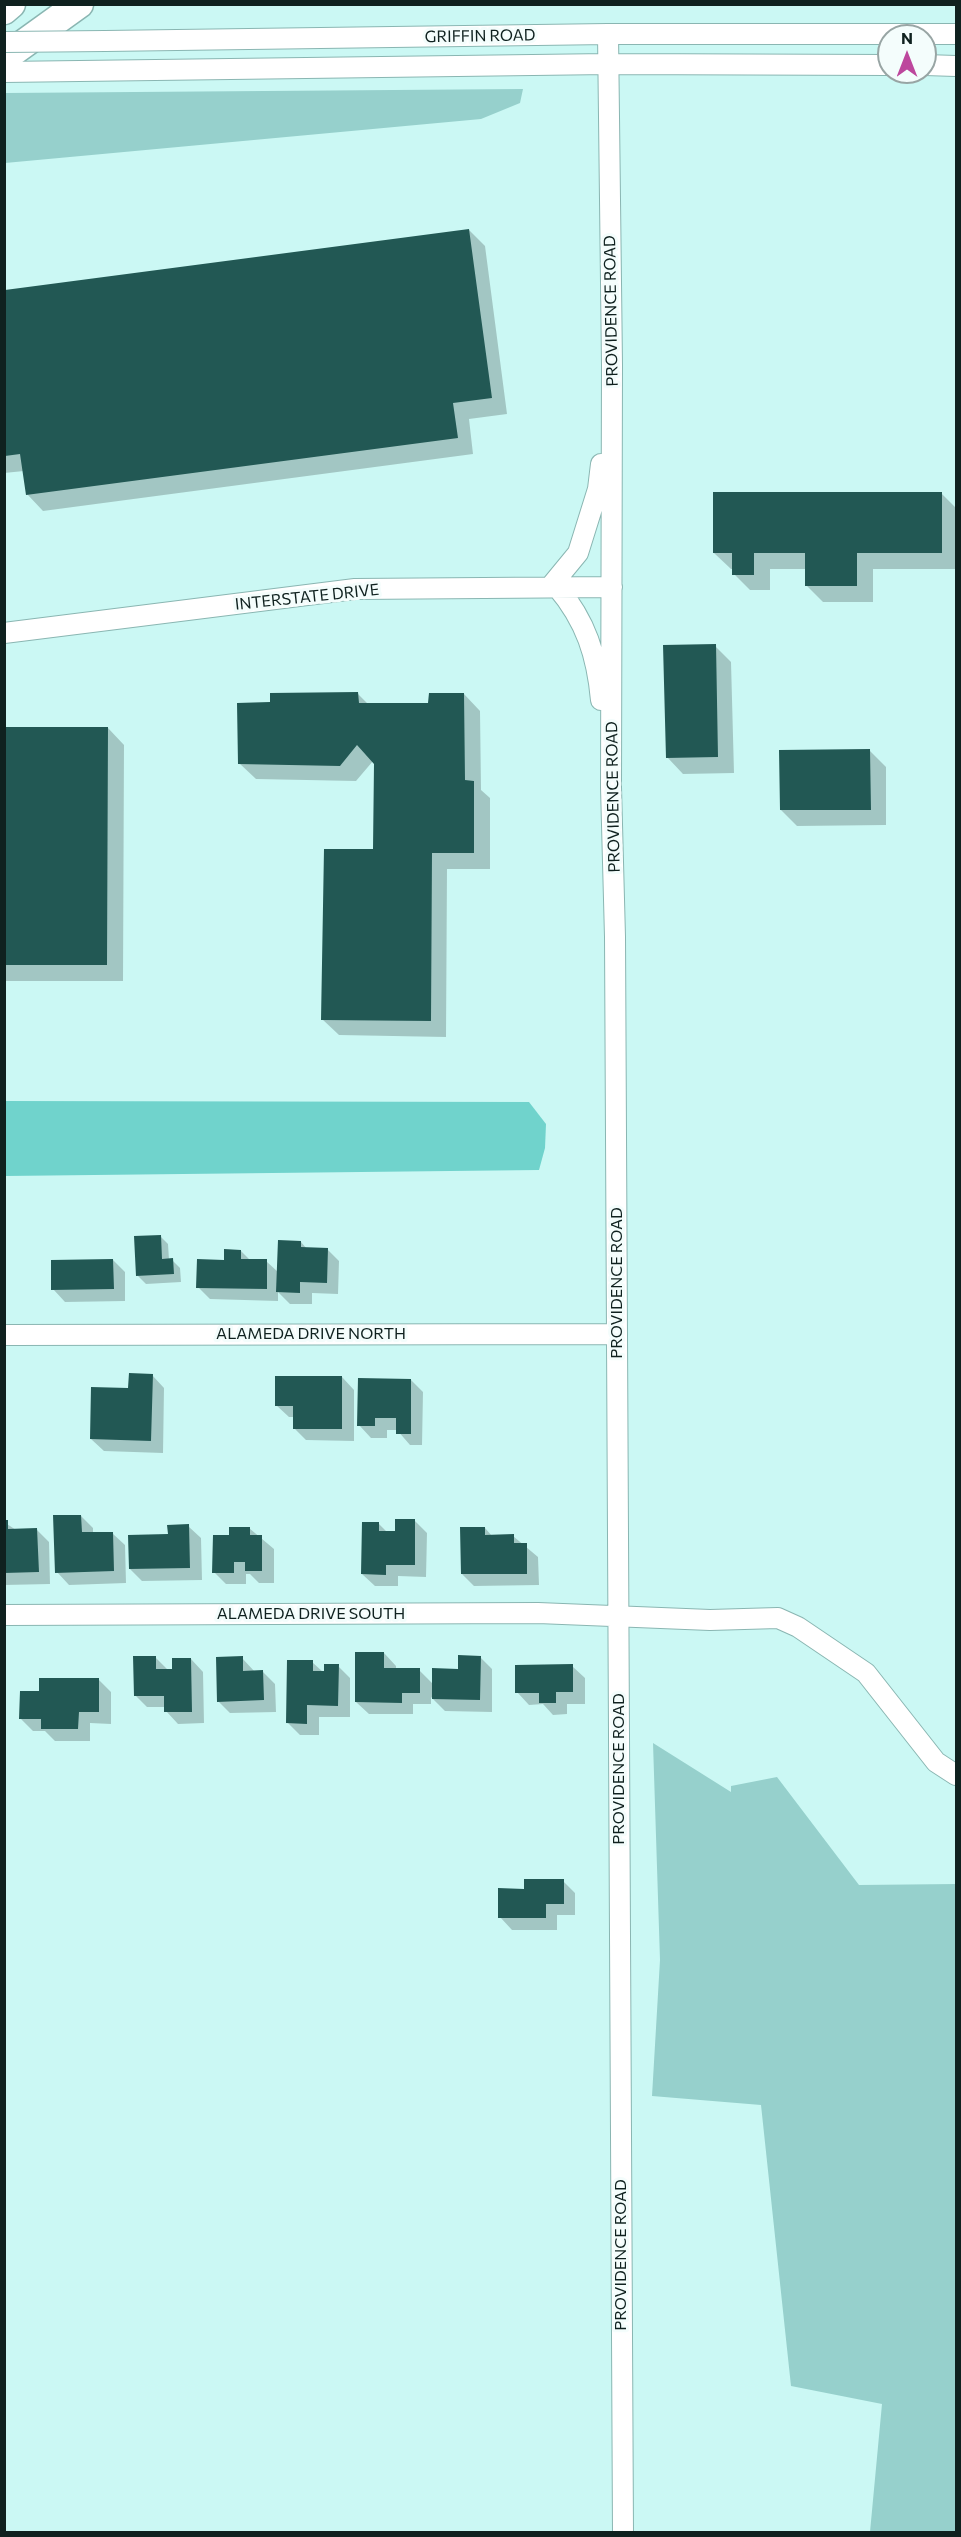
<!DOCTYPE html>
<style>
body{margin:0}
#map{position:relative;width:961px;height:2537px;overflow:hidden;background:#cbf8f4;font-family:Commissioner,sans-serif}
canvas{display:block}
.frame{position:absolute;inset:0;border:6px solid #0f211f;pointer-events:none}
.north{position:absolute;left:877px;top:24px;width:60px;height:60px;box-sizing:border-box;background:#f4fdfc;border:2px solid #98a5a4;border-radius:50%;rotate:0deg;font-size:16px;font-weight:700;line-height:24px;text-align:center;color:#0f211f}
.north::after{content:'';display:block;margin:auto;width:21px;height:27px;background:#bd479d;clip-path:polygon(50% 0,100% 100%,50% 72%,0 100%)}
</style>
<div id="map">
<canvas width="961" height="2537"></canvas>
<div class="frame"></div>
<div class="north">N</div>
</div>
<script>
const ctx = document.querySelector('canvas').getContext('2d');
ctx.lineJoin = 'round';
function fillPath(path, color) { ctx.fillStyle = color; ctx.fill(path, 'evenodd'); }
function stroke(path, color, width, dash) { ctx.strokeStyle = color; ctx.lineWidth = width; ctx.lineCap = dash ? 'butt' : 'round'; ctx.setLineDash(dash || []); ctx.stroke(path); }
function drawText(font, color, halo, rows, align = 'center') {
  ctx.font = font + ' Commissioner,sans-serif'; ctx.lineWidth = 6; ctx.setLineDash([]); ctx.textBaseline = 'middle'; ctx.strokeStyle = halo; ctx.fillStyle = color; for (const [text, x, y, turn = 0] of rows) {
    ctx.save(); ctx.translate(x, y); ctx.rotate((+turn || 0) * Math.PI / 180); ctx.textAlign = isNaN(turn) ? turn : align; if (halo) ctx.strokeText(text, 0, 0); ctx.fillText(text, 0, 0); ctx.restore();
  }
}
const green = new Path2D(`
 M 523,89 L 520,103 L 481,119 L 5,163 L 5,93 Z
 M 653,1743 L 731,1792 L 731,1786 L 777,1777 L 859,1885 L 956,1884 L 956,2532 L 870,2532 L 882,2404 L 791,2386 L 761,2105 L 652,2096 L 660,1960 Z`);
const water = new Path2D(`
 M 4,1101 L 529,1102 L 546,1124 L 545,1148 L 539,1170 L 5,1176 Z`);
const shadow = new Path2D(`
 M 469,230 L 485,246 L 507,414 L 469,419 L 473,454 L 43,511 L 27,494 L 24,471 L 4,473 L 4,291 Z
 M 941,493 L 956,508 L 956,569 L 873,569 L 873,602 L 823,602 L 807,586 L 807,569 L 770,569 L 770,590 L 750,590 L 734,574 L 734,569 L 731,569 L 714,553 Z
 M 715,646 L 731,662 L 734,773 L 683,774 L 667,757 Z
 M 358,694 L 369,705 L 430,705 L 464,694 L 480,711 L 481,790 L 490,798 L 490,869 L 447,869 L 446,1037 L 339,1035 L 322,1019 L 374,850 L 376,764 L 373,761 L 356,781 L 256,779 L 239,763 L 272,704 Z
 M 4,728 L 108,728 L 124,745 L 123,981 L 4,981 Z
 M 870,751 L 886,767 L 886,825 L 797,826 L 781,810 Z
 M 160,1236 L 168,1244 L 169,1260 L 172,1260 L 180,1268 L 181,1282 L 146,1284 L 138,1276 Z
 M 301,1242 L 307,1249 L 327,1249 L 339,1261 L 338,1294 L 312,1293 L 312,1304 L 290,1304 L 278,1292 L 278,1301 L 210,1299 L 198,1287 L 226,1261 L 241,1251 L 250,1260 L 266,1261 L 278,1272 Z
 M 113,1260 L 125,1272 L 125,1301 L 65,1302 L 53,1289 Z
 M 152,1375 L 164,1388 L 163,1453 L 104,1451 L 91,1439 L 130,1390 Z
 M 342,1377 L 354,1390 L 354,1441 L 306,1440 L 294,1428 L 294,1417 L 289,1417 L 276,1405 Z
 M 411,1380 L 423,1392 L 422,1445 L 410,1445 L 397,1430 L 387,1430 L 387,1438 L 371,1438 L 359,1425 Z
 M 81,1516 L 93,1528 L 93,1534 L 112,1533 L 125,1545 L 126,1583 L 69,1585 L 57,1572 Z
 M 414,1520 L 427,1533 L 426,1577 L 398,1576 L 398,1586 L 375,1586 L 362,1574 L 379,1524 L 388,1533 L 396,1533 Z
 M 4,1522 L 16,1530 L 37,1530 L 49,1542 L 50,1584 L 4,1585 Z
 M 188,1526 L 201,1538 L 202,1580 L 142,1581 L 130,1569 Z
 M 249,1528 L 274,1549 L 274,1583 L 259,1583 L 250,1574 L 246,1574 L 246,1584 L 226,1584 L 214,1572 L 231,1537 Z
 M 485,1528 L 492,1536 L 513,1536 L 538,1557 L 539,1585 L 474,1586 L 462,1574 Z
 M 384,1653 L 396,1666 L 396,1670 L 419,1670 L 433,1684 L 480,1657 L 492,1669 L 492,1712 L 445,1711 L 431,1697 L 431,1704 L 413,1704 L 413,1714 L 369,1714 L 356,1702 Z
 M 155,1657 L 167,1669 L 174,1671 L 191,1659 L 203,1672 L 204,1723 L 178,1724 L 166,1711 L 166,1707 L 147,1707 L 135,1695 Z
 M 242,1658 L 255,1672 L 263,1672 L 275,1684 L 276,1712 L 230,1713 L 218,1701 Z
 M 312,1662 L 323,1672 L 338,1666 L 350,1678 L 350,1717 L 319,1717 L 319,1735 L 300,1735 L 288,1723 Z
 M 572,1666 L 585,1678 L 585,1704 L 567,1704 L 567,1714 L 553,1715 L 543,1704 L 529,1705 L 517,1692 Z
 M 99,1680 L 111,1692 L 111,1724 L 90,1723 L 90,1741 L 55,1741 L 45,1731 L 33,1731 L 21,1719 L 40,1693 Z
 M 563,1881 L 575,1893 L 575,1915 L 557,1915 L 557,1930 L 512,1930 L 500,1917 L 526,1890 Z`);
const building = new Path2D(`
 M 469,229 L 492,398 L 453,403 L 458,438 L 26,495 L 20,454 L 5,456 L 5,290 Z
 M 713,492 L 942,492 L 942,553 L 857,553 L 857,586 L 805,586 L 805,553 L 754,553 L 754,575 L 732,575 L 732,553 L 713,553 Z
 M 716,644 L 718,757 L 666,758 L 663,645 Z
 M 358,692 L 359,703 L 428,703 L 429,693 L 464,693 L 465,780 L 474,781 L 474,853 L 432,853 L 431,1021 L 321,1020 L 324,849 L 373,849 L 374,764 L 357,745 L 340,766 L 238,764 L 237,703 L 270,702 L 270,693 Z
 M 4,727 L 108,727 L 107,965 L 4,965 Z
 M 870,749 L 871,810 L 780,810 L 779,750 Z
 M 161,1235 L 162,1259 L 173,1258 L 174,1274 L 136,1276 L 134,1236 Z
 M 278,1240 L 301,1241 L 301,1247 L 328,1248 L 327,1283 L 300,1282 L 300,1293 L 276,1292 Z
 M 224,1249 L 241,1250 L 241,1259 L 267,1259 L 267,1289 L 196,1288 L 197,1259 L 224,1260 Z
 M 113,1259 L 114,1289 L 51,1290 L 51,1260 Z
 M 129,1373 L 153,1374 L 151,1441 L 90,1439 L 91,1387 L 128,1388 Z
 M 275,1376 L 342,1376 L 342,1429 L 293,1429 L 293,1406 L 275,1406 Z
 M 358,1378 L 411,1379 L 411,1434 L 396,1434 L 396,1418 L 375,1418 L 375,1426 L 357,1426 Z
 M 53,1515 L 81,1515 L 82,1532 L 113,1532 L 114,1571 L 55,1573 Z
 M 395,1519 L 415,1519 L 415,1565 L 386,1565 L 386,1575 L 361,1574 L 362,1522 L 379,1522 L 379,1531 L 395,1531 Z
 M 4,1520 L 8,1520 L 8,1529 L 37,1528 L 39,1572 L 4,1573 Z
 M 189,1524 L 190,1568 L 129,1569 L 128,1535 L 168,1534 L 167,1525 Z
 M 229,1527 L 250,1527 L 250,1535 L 262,1535 L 262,1571 L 245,1571 L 245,1562 L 234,1562 L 234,1573 L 212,1573 L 213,1535 L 229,1535 Z
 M 460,1527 L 485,1527 L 485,1535 L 514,1534 L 514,1543 L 527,1543 L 527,1574 L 461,1574 Z
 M 355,1652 L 384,1652 L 384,1668 L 420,1668 L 420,1693 L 402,1693 L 402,1703 L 355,1702 Z
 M 458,1655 L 481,1656 L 480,1700 L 432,1699 L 432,1668 L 458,1669 Z
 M 133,1656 L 156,1656 L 156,1669 L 172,1669 L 172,1658 L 191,1658 L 192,1712 L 164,1712 L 164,1696 L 134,1696 Z
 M 243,1656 L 243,1671 L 263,1670 L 264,1700 L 217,1702 L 216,1657 Z
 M 287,1660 L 313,1660 L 313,1671 L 324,1671 L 324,1664 L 339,1664 L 338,1706 L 307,1705 L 307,1724 L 286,1723 Z
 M 573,1664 L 573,1692 L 556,1692 L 556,1703 L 539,1703 L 539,1693 L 515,1693 L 515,1665 Z
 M 39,1678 L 99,1678 L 99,1712 L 79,1712 L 78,1729 L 41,1729 L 41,1719 L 19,1719 L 20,1691 L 39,1691 Z
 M 524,1879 L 564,1879 L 564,1904 L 546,1904 L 546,1918 L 498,1918 L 498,1888 L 524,1889 Z`);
const minor = new Path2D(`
 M 608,34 L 612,365 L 611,787 L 615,937 L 623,2532
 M 105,41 L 608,34 L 956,34
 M 925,65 L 956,66
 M 4,72 L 608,64 L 889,65
 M 550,587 L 578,553 L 598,489 L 601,464
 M 557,587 C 586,621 597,656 601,700
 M 4,633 L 355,589 L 612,587
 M 4,1335 L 617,1334
 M 4,1615 L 538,1613 L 710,1620 L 778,1618 L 798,1627 L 866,1673 L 936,1762 L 956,1775`);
const highway = new Path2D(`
 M 4,10 L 11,4
 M 4,58 L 79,4`);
const minorBridge = new Path2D(`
 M 4,42 L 105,41`);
const streetNames = [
 ["GRIFFIN ROAD",480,36,-1],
 ["PROVIDENCE ROAD",611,311,-91],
 ["INTERSTATE DRIVE",307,597,-6],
 ["PROVIDENCE ROAD",613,797,-91],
 ["PROVIDENCE ROAD",617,1283,-90],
 ["ALAMEDA DRIVE NORTH",311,1334],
 ["ALAMEDA DRIVE SOUTH",311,1614],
 ["PROVIDENCE ROAD",619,1769,-90],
 ["PROVIDENCE ROAD",621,2255,-90]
];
fillPath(green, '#96d0cc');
fillPath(water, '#70d3cc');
fillPath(shadow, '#0003');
fillPath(building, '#225854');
stroke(minor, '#8ab6b2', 22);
stroke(highway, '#8ab6b2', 31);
stroke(minor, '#fff', 20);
stroke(highway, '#fff', 28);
stroke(minorBridge, '#8ab6b2', 22, []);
stroke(minorBridge, '#fff', 20);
drawText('16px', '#0f211f', '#f4fdfc', streetNames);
</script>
